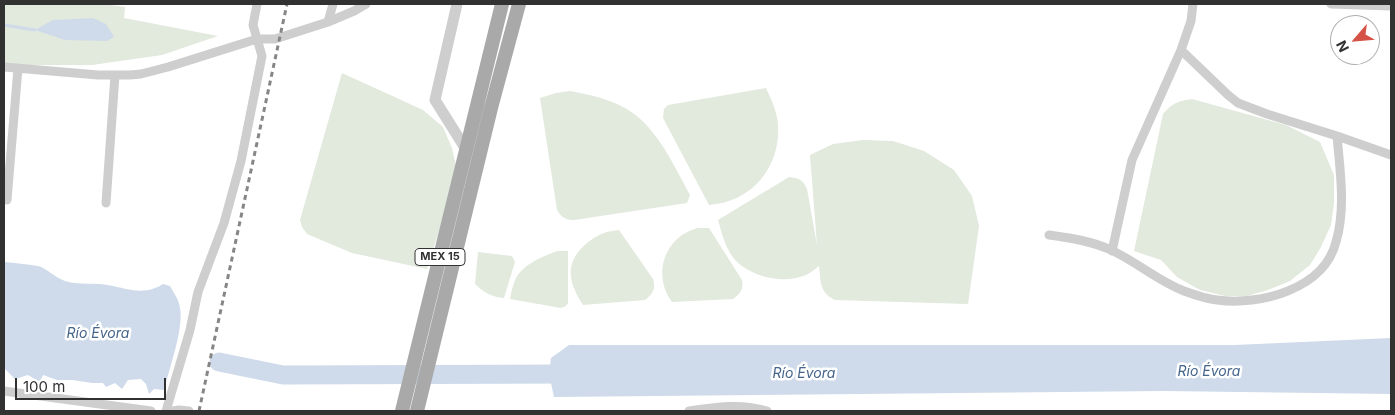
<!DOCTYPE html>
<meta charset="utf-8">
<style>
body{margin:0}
#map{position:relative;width:1395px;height:415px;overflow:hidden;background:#fff;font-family:Inter,sans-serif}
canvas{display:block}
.frame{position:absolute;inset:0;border:5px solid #313131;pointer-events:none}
.north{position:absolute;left:1330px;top:15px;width:50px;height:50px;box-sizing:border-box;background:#fff;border:1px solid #adadad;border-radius:50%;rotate:243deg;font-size:14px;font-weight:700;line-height:20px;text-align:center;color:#313131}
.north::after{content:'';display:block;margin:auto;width:18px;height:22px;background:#d45346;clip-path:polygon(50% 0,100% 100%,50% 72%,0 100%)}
.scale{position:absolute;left:15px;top:378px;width:151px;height:22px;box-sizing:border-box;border:2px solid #313131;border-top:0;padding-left:6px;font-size:15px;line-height:18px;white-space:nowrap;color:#313131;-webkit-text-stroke:4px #fff;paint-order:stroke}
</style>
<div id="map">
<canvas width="1395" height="415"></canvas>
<div class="frame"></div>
<div class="north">N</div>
<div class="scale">100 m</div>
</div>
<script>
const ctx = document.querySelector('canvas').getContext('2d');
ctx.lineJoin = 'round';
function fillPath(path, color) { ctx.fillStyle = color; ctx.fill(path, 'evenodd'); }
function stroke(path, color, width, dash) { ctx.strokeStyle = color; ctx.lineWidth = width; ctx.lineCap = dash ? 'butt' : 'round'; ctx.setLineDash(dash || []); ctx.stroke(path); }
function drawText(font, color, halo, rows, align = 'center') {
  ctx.font = font + ' Inter,sans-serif'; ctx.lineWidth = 5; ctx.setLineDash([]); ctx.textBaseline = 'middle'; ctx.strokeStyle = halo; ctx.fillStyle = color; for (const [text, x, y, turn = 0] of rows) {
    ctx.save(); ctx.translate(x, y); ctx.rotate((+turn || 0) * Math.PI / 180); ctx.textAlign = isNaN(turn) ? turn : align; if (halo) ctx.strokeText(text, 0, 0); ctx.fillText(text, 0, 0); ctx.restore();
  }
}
const green = new Path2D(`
 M 4,4 L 103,4 L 125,7 L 124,18 L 218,36 L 162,55 L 92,65 L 7,65 L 4,64 Z
 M 342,73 L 423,110 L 443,127 L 452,148 L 456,166 L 453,186 L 427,269 L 352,253 L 307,234 L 302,227 L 300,220 Z
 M 766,88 C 771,99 777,111 778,124 C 781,167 752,202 709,205 L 663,118 L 664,109 L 668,105 Z
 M 570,91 C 587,94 604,98 619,105 C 654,120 673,164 690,195 L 687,203 L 574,220 C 566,220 562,218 557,210 L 540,98 L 556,93 Z
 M 1192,99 L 1286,125 L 1320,142 L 1334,175 L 1334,203 L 1331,225 L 1321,247 L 1310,265 L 1290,281 L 1268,290 L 1247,296 L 1225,296 L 1200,290 L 1177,277 L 1161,260 L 1134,251 L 1163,114 C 1173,103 1177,101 1192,99 Z
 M 863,140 L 893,141 L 924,151 L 954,170 L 972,196 L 979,226 L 968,304 L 835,300 C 819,292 821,282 819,266 C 815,269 810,273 806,275 C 784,284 755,278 737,262 C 726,251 722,234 718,220 L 789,177 C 799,178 803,180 807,189 L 817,245 L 810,155 L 833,144 Z
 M 697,228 L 709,228 L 742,280 C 744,289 740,294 733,299 L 672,302 C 658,283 659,257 676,240 C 682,234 689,231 697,228 Z
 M 619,230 L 653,279 C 656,289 653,294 645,300 L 583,305 C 568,282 564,262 587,243 C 592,239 598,235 604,233 C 608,231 614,231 619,230 Z
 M 557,251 L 568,251 L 568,303 L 566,306 L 561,308 L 510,299 C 511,294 512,288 514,283 C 519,266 541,257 557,251 Z
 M 478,252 L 512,256 L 515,262 L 504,298 C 492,297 483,292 475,284 Z`);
const water = new Path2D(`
 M 93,18 L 106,24 L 114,37 L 107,41 L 65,40 L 35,30 L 53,20 Z
 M 4,262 C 15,263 27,264 38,266 C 46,268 56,278 65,281 C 77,285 88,283 100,284 C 123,286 141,298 163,284 L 170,286 C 174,293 179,300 180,308 C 184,328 169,369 164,390 L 154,389 L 149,394 L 146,384 L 141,379 L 128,380 L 122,389 L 115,383 L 106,387 L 103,383 L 92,383 L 73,380 L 57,380 L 43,375 L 40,382 L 28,375 L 15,379 L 4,368 Z
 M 1391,338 L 1391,394 L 1164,391 L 554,397 L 549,374 L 551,358 L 569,345 L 1235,345 Z`);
const stream = new Path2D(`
 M 4,25 L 35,30`);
const river = new Path2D(`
 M 219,362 L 283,375 L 574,374`);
const minor = new Path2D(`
 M 1331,4 L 1391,6
 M 328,22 L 333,4
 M 1181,50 L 1228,95 L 1238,103 L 1267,114 L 1337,136 L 1391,155
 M 4,67 L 98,75 L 130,75 L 141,74 L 168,67 L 257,39 L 275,39 L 328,22 L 354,11 L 366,4
 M 7,200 L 18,68
 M 106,203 L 115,75
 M 1049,235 C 1071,238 1091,241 1111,250 C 1137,262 1158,281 1184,291 C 1195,295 1206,299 1217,300 C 1260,306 1324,289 1336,242 C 1346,208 1340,171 1337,136
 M 1112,251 L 1132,160 L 1181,50 L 1191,21 L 1193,4
 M 4,391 L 151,411
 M 166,411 L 190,330 L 198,292 L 224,223 L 241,161 L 262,56 L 253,25 L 257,4
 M 173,411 L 179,410 L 189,411
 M 689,411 C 715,407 741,403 767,411`);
const tertiary = new Path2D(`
 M 457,4 L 435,100 L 467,151`);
const primary = new Path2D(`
 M 402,411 L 502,4
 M 417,411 L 491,108 L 519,4`);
const rail = new Path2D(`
 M 199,411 L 287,4`);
const shields = [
 [440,257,50]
];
const shieldNames = [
 ["MEX 15",440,257]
];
const waterNames = [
 ["Río Évora",98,334],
 ["Río Évora",1209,372],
 ["Río Évora",804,374]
];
fillPath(green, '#e2e9dd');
fillPath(water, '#cfdbea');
stroke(stream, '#cfdbea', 3);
stroke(river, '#cfdbea', 19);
stroke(minor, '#cecece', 9);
stroke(tertiary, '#cecece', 11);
stroke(primary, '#a9a9a9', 14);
stroke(rail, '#868686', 3, [5, 4]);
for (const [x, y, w] of shields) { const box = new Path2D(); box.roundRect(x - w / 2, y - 8.5, w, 17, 4); ctx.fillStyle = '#fff'; ctx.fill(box); stroke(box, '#313131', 1); }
drawText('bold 11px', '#313131', null, shieldNames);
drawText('italic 14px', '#46658b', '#fff', waterNames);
</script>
